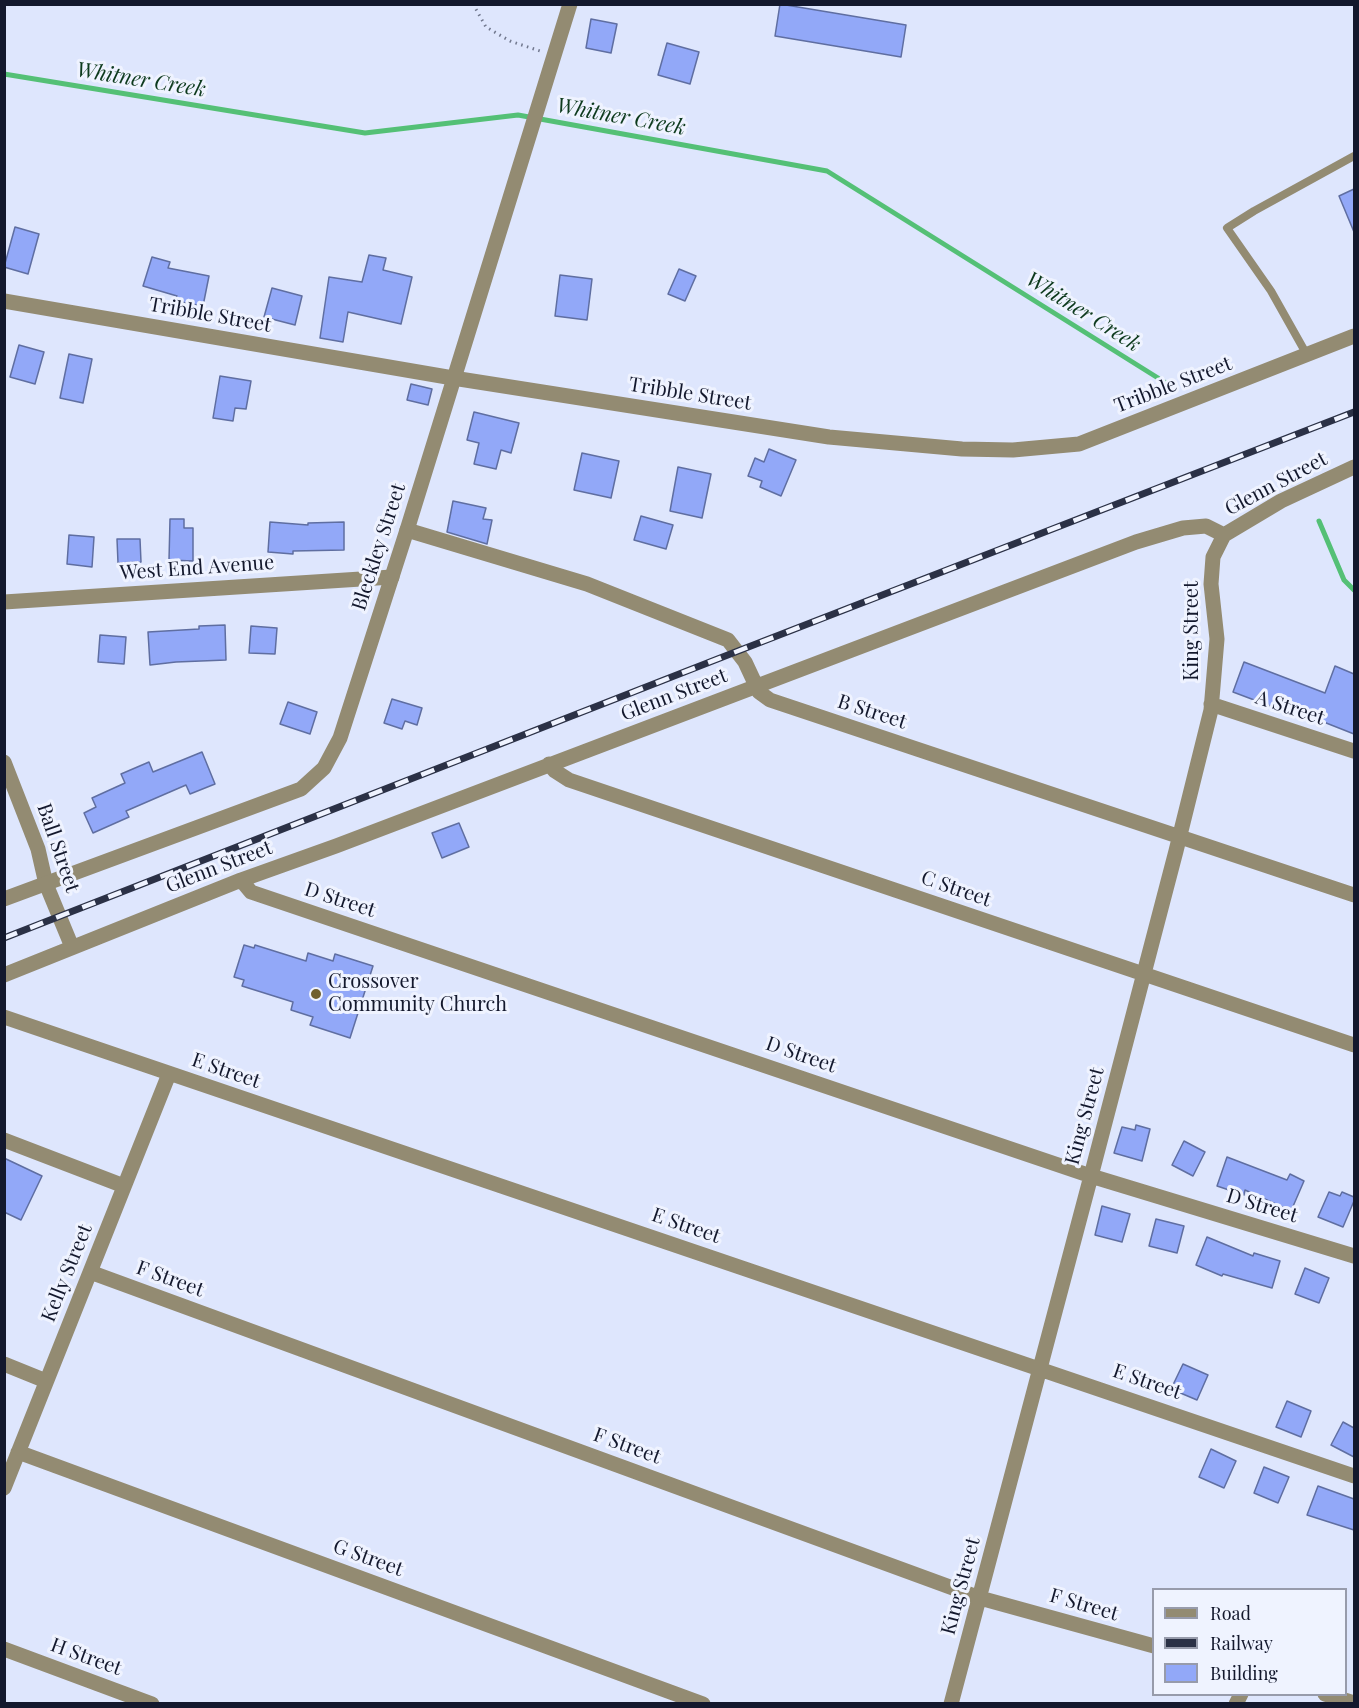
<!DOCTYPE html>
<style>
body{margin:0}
#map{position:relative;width:1359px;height:1708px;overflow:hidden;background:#dee6fd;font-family:"Playfair Display",serif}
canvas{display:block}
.frame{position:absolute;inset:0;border:6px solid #13182d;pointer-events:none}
.legend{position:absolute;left:1152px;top:1588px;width:195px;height:108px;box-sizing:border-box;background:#eff3ff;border:2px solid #979bab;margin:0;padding:8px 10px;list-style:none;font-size:18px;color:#13182d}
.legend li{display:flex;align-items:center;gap:12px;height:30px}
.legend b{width:30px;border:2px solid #979bab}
</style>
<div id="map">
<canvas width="1359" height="1708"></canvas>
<div class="frame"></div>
<ul class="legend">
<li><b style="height:8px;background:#938b72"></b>Road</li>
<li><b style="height:8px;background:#2b3146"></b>Railway</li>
<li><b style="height:16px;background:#92a8f8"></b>Building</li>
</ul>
</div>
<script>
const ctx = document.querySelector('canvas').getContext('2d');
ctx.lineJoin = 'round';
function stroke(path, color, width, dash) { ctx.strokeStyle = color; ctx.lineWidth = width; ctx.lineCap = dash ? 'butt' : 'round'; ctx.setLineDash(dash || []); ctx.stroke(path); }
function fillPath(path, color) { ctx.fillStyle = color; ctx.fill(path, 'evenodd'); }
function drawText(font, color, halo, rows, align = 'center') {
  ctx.font = font + ' "Playfair Display",serif'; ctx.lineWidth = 6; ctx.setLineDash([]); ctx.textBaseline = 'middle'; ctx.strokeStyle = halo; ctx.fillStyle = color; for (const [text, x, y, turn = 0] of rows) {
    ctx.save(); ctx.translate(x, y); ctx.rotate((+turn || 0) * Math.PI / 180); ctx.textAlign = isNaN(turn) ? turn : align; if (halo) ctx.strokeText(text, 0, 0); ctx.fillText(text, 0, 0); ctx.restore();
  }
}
const stream = new Path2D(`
 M 4,74 L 365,133 L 518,115 L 827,171 L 1174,388
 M 1319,521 L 1344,580 L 1354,590`);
const building = new Path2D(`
 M 780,4 L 906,25 L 901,57 L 775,36 Z
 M 591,19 L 617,24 L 611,53 L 586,48 Z
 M 667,43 L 699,52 L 690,84 L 658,75 Z
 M 1354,189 L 1354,232 L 1339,196 Z
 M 15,227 L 39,234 L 28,274 L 4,267 Z
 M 369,255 L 386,258 L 383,270 L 412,277 L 401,324 L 348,312 L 343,342 L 320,338 L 329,277 L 362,282 Z
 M 152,257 L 170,262 L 168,268 L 209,276 L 203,306 L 176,301 L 177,296 L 143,286 Z
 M 679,269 L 696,276 L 685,301 L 668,294 Z
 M 560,275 L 592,279 L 587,320 L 555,316 Z
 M 272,288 L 302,296 L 295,325 L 264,317 Z
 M 19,345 L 44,352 L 35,384 L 10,377 Z
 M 69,354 L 92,359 L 83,403 L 60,398 Z
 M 220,376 L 251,381 L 246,409 L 235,408 L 233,421 L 213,418 Z
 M 411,384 L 432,389 L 428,405 L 407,400 Z
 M 474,412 L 519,423 L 511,453 L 501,450 L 496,469 L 474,464 L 479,443 L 467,440 Z
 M 769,449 L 796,460 L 781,496 L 760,487 L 762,481 L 748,476 L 755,458 L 764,462 Z
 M 582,453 L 619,461 L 611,498 L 574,490 Z
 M 678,467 L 711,474 L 702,518 L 670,511 Z
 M 453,501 L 486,508 L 483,519 L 492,520 L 487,544 L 447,532 Z
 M 641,516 L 673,525 L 666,549 L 634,540 Z
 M 170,519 L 184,519 L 184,528 L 193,528 L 193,561 L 169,560 Z
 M 270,522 L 308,525 L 308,523 L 344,522 L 344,550 L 293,551 L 293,554 L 268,552 Z
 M 69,535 L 94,537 L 92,567 L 67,564 Z
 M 117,539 L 140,539 L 141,562 L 118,563 Z
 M 225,625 L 226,660 L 176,662 L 150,665 L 148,632 L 199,629 L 199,626 Z
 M 251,626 L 277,628 L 275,654 L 249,653 Z
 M 100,635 L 126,637 L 124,664 L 98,662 Z
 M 1244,662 L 1325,693 L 1335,666 L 1354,674 L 1354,734 L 1311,717 L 1310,721 L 1233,692 Z
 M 392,699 L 422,708 L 417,725 L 405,721 L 402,729 L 384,723 Z
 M 288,702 L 317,712 L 310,734 L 280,724 Z
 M 202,752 L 215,784 L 190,794 L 186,785 L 126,811 L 129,817 L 93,833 L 84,813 L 96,807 L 92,798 L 125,783 L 121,774 L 149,762 L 153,772 Z
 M 459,823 L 469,847 L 442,858 L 432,833 Z
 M 244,945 L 254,948 L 255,945 L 306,961 L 308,953 L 333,961 L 335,954 L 373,966 L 350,1038 L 310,1025 L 313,1017 L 291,1010 L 293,1002 L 242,986 L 244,980 L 234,977 Z
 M 1136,1125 L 1150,1129 L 1142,1161 L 1114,1153 L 1122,1127 L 1135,1130 Z
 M 1184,1141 L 1205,1152 L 1193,1176 L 1172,1165 Z
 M 1227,1157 L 1287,1180 L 1290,1174 L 1304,1181 L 1291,1211 L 1245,1190 L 1244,1195 L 1217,1186 Z
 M 4,1158 L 42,1176 L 21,1220 L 4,1212 Z
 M 1329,1192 L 1340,1196 L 1342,1192 L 1354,1197 L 1354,1201 L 1343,1227 L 1318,1217 Z
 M 1102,1206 L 1130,1214 L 1122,1242 L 1095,1235 Z
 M 1156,1219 L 1184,1226 L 1177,1253 L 1149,1246 Z
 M 1207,1237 L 1253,1256 L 1254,1253 L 1280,1261 L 1272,1288 L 1223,1274 L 1222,1276 L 1196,1265 Z
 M 1305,1268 L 1329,1278 L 1319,1303 L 1295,1294 Z
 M 1183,1364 L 1208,1375 L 1197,1400 L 1171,1389 Z
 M 1287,1401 L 1311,1411 L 1301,1437 L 1276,1427 Z
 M 1343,1422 L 1354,1428 L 1354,1457 L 1331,1445 Z
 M 1211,1449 L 1236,1461 L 1224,1488 L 1199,1477 Z
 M 1264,1467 L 1289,1477 L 1278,1503 L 1254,1493 Z
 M 1318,1486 L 1354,1499 L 1354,1530 L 1307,1515 Z`);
const path = new Path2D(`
 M 473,4 L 486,27 L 510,41 L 540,51`);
const service = new Path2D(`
 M 1307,355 L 1271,291 L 1227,228 L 1254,211 L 1354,156`);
const minor = new Path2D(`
 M 407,530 L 587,584 L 728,640 L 745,662 L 759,692 L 770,700 L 1354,895
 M 1224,535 L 1281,501 L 1354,467
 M 4,602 L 392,577
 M 1211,704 L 1354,751
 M 4,762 L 38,849 L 46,884 L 72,947
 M 549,764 L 555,771 L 569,780 L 1354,1045
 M 241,880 L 251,892 L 1091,1176 L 1354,1256
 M 4,975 L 241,880 L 336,846 L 1136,542 L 1183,528 L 1206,526 L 1224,535
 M 4,1017 L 1354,1476
 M 4,1140 L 124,1186
 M 90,1272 L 980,1598 L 1154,1646
 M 4,1364 L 46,1381
 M 18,1452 L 703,1704
 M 4,1488 L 169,1074
 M 4,1649 L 152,1704
 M 1325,1694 L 1354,1703
 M 951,1704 L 1091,1176 L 1176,851 L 1211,710 L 1217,639 L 1211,584 L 1213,557 L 1224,535
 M 1236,1704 L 1241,1694`);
const tertiary = new Path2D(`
 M 4,301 L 453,378 L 829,437 L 962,449 L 1013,450 L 1079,444 L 1354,336
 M 4,899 L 301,789 L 324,768 L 340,738 L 407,530 L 570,4`);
const rail = new Path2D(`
 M 4,938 L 738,651 L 1354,412`);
const markers = [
 [316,994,6,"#705f2d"]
];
const streetNames = [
 ["Tribble Street",210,315,10],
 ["Tribble Street",1173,385,-21],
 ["Tribble Street",690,394,9],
 ["Glenn Street",1276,484,-28],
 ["Bleckley Street",379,547,-72],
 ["West End Avenue",197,568,-4],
 ["King Street",1192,631,-90],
 ["Glenn Street",674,695,-21],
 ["A Street",1290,708,18],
 ["B Street",872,712,18],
 ["Ball Street",58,848,71],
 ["Glenn Street",219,867,-21],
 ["C Street",956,889,19],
 ["D Street",340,900,18],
 ["D Street",801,1055,19],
 ["E Street",226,1071,19],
 ["King Street",1085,1116,-75],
 ["D Street",1262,1206,17],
 ["E Street",686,1226,19],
 ["Kelly Street",67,1273,-68],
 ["F Street",170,1279,20],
 ["E Street",1147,1382,19],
 ["F Street",627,1446,20],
 ["G Street",368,1558,20],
 ["King Street",961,1586,-75],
 ["F Street",1084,1605,16],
 ["H Street",86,1657,20]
];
const poiNames = [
 ["Crossover",328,982],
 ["Community Church",328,1005]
];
const waterNames = [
 ["Whitner Creek",141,80,9],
 ["Whitner Creek",621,117,10],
 ["Whitner Creek",1083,312,32]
];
stroke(stream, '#54c076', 5);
fillPath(building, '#92a8f8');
stroke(building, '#5f6ea1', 1.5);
stroke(path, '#71788e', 3, [1.5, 4.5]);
stroke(service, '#938b72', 8);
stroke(minor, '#938b72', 15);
stroke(tertiary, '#938b72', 15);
stroke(rail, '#2b3146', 7);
stroke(rail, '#eff3ff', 4.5, [14]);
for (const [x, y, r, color] of markers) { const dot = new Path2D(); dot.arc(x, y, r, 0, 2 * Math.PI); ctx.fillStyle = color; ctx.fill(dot); stroke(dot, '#eff3ff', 2); }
drawText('20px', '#13182d', '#eff3ff', streetNames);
drawText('20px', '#13182d', '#eff3ff', poiNames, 'left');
drawText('italic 21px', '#0d3a1d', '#eff3ff', waterNames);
</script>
